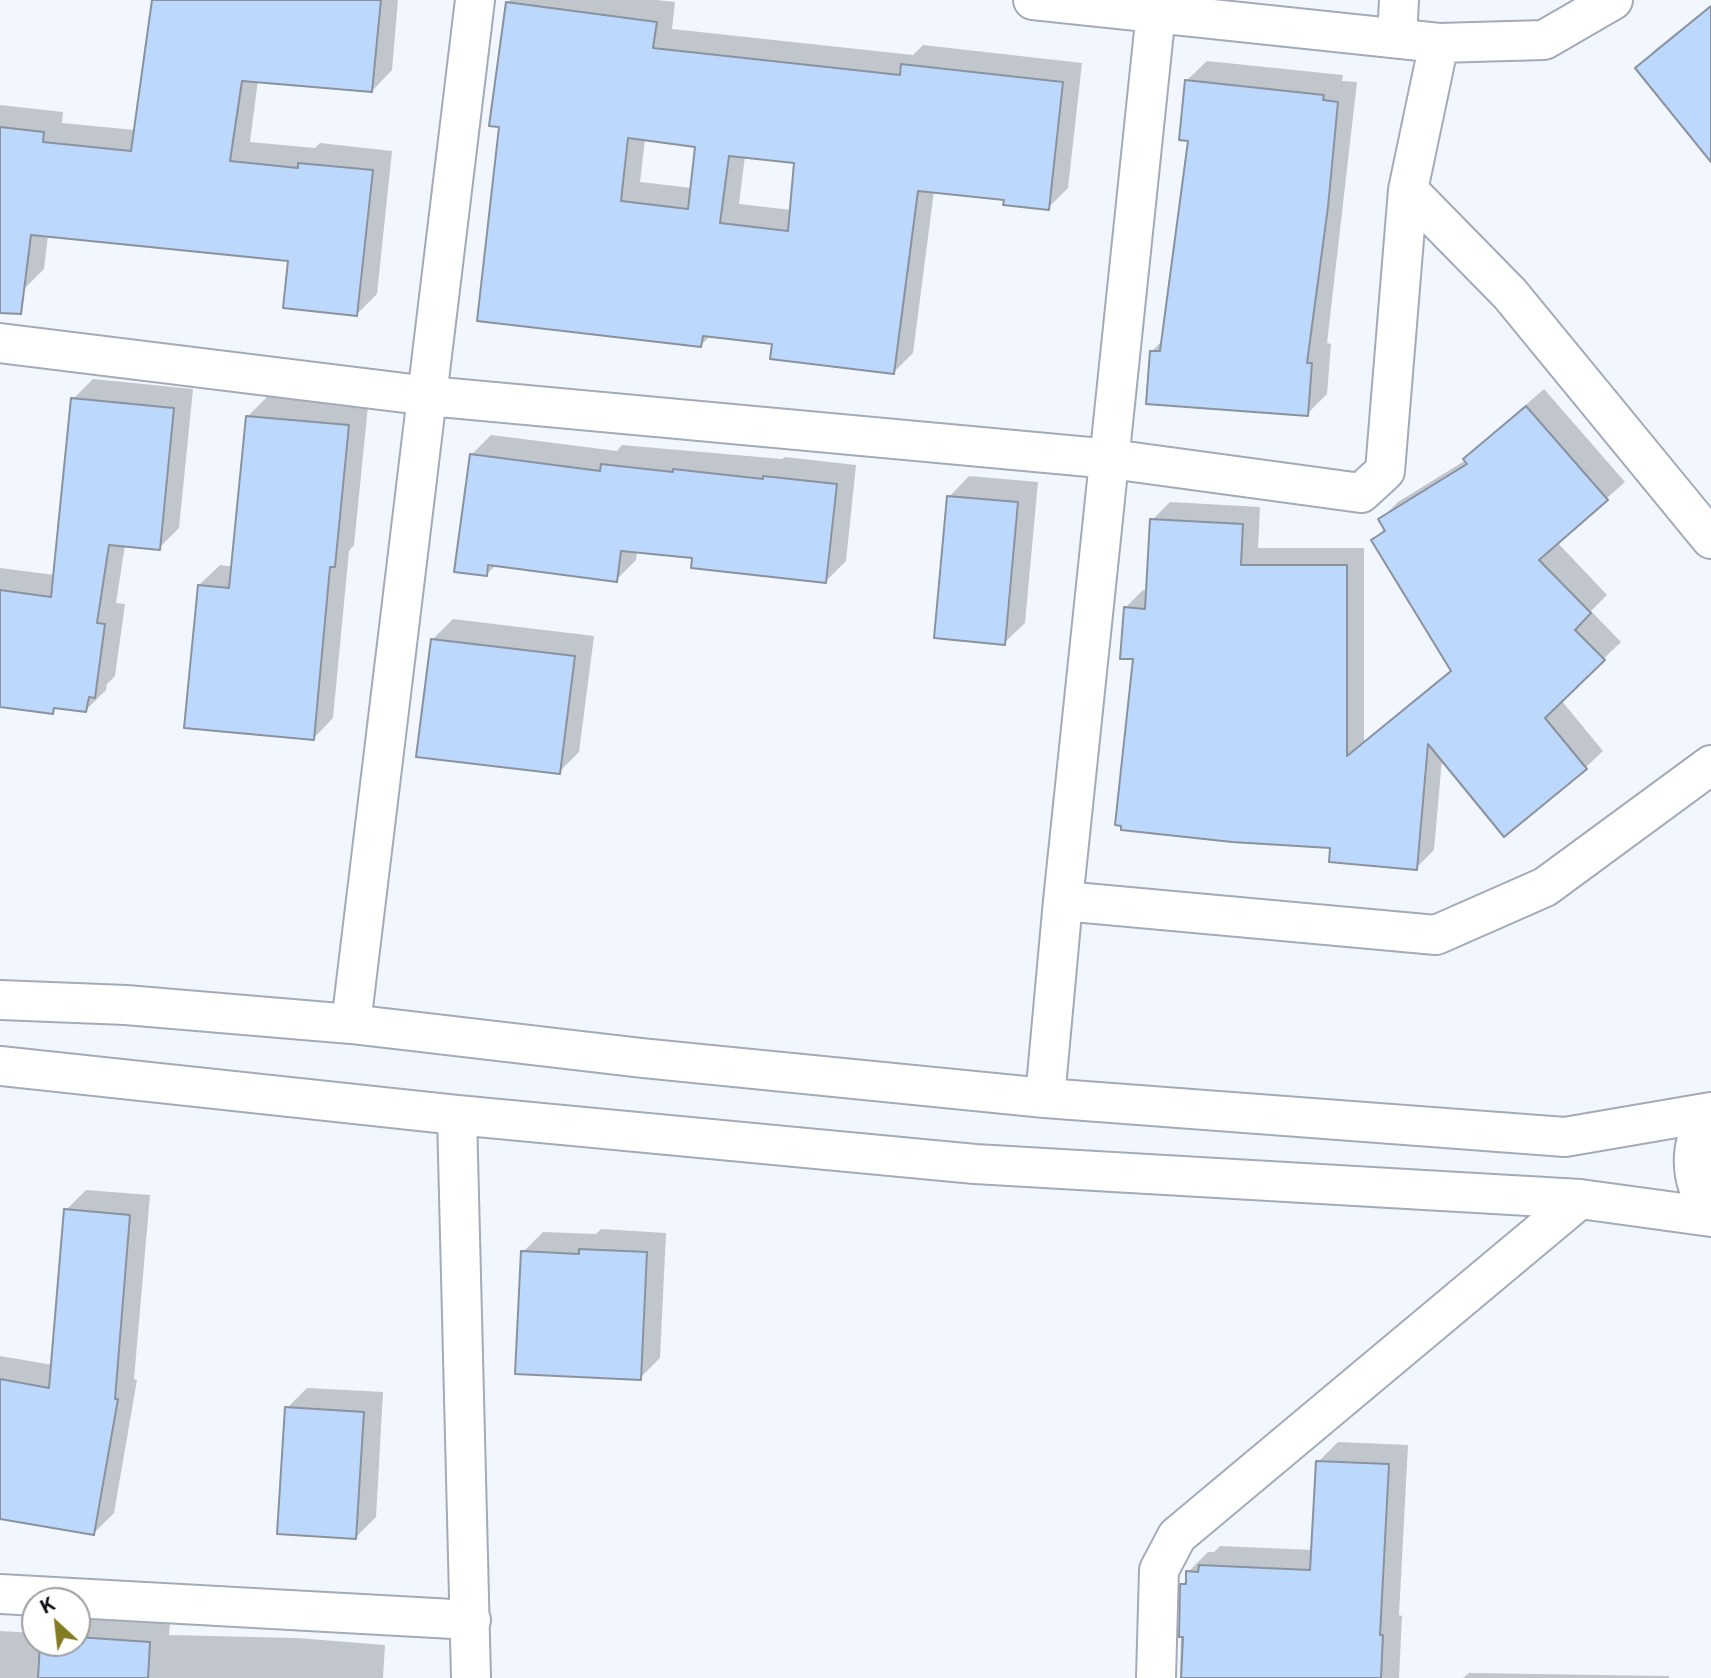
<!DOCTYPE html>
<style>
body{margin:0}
#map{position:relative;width:1711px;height:1678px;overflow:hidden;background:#f2f7ff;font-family:"Public Sans",sans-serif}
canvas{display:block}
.north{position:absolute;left:21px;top:1587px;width:70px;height:70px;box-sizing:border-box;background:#fff;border:2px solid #9d9e9f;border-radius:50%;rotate:333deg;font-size:19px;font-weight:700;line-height:28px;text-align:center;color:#090c10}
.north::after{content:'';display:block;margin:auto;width:24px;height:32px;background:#827c23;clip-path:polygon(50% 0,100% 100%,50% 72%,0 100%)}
</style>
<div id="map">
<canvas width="1711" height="1678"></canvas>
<div class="north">K</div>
</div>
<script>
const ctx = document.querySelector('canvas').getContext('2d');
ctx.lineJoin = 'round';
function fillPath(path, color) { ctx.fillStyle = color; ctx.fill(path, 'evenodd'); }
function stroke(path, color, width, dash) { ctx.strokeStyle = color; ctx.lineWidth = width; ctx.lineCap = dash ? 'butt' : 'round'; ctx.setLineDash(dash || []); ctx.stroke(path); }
const shadow = new Path2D(`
 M 154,0 L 398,0 L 392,70 L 372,91 L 258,80 L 250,142 L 315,148 L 320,143 L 392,151 L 377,294 L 357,314 L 290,260 L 48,235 L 44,269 L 24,289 L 0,286 L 0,105 L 63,112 L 62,123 L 135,130 Z
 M 510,0 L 657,0 L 675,2 L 672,29 L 913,55 L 923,45 L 1082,63 L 1068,188 L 1048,208 L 1006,199 L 934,191 L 913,353 L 894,372 L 774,342 L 711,335 L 701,345 L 501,125 L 507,3 ZM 645,139 L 696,146 L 692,188 L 640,182 ZM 745,156 L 796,162 L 792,210 L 739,204 Z
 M 1711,5 L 1711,159 L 1637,68 L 1656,49 Z
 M 1207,61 L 1343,75 L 1342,81 L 1357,82 L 1327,343 L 1331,344 L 1327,394 L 1307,414 L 1152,351 L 1163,340 L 1190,139 L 1186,81 Z
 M 93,379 L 193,389 L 179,528 L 159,548 L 125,545 L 116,603 L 125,604 L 115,676 L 107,684 L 106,690 L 86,710 L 58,706 L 52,712 L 0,705 L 0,568 L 55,575 L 73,399 Z
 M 1544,389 L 1625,482 L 1557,542 L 1607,595 L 1591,611 L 1621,642 L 1561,700 L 1603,751 L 1585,768 L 1442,759 L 1434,850 L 1416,868 L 1332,846 L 1135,658 L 1125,608 L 1143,590 L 1148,591 L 1152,520 L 1170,502 L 1260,507 L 1258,548 L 1364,548 L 1364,741 L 1452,669 L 1373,540 L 1385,528 L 1380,520 L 1398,502 L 1466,460 L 1483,442 Z
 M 268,396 L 368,406 L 354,545 L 349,551 L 333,718 L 313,739 L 199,585 L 220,565 L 233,567 L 248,416 Z
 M 491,435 L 617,451 L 622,445 L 782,459 L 785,457 L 856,465 L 846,561 L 826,581 L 694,556 L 637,551 L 636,560 L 616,580 L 497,564 L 486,575 L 471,455 Z
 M 969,476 L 1038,482 L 1025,623 L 1004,643 L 949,497 Z
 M 453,619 L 594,636 L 579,752 L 559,772 L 433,639 Z
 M 86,1190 L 150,1195 L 134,1379 L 137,1380 L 114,1513 L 94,1533 L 0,1517 L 0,1356 L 53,1365 L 66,1210 Z
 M 601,1229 L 666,1233 L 660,1358 L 640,1378 L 523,1252 L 543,1232 L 596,1234 Z
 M 307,1388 L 383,1392 L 376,1517 L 356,1537 L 287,1408 Z
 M 1338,1442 L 1408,1445 L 1399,1615 L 1402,1616 L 1399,1678 L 1180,1678 L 1182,1585 L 1188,1579 L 1188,1572 L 1208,1552 L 1214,1552 L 1220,1546 L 1313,1550 L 1318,1462 Z
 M 77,1616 L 170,1622 L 169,1635 L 297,1638 L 385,1645 L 383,1678 L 0,1678 L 0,1631 L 35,1633 L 35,1643 L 77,1643 Z
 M 1469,1673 L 1669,1676 L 1669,1678 L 1463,1678 Z`);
const building = new Path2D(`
 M 152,0 L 381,0 L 372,92 L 242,81 L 230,161 L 298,168 L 298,163 L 373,170 L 357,316 L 283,308 L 288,261 L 31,235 L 21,314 L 0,313 L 0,127 L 44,132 L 43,142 L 131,151 Z
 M 506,2 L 657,22 L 653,48 L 900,75 L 901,64 L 1063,82 L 1049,210 L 1003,205 L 1004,200 L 918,191 L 894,374 L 770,359 L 772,344 L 703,336 L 701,347 L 477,321 L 499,127 L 489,126 ZM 628,138 L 695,147 L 688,209 L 621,201 ZM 729,156 L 794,163 L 788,231 L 720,223 Z
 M 1711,6 L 1711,162 L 1635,68 Z
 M 1185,80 L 1324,95 L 1323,100 L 1338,102 L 1328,207 L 1307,363 L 1312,363 L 1308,416 L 1146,404 L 1150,351 L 1160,351 L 1188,141 L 1179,140 Z
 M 71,398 L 174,408 L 160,550 L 109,545 L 97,623 L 105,624 L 95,698 L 89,697 L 86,712 L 54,708 L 53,714 L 0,707 L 0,590 L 51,597 Z
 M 1526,406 L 1608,500 L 1539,560 L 1591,613 L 1575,630 L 1605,660 L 1545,718 L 1587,769 L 1504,837 L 1428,744 L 1417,870 L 1329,862 L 1330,848 L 1232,842 L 1121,830 L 1121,826 L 1115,825 L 1133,659 L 1120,659 L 1124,607 L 1145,609 L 1150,519 L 1243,524 L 1241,565 L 1347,565 L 1347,756 L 1451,671 L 1371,540 L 1385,531 L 1378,519 L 1467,464 L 1463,459 Z
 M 246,416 L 349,425 L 335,567 L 330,567 L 314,740 L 184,728 L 198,585 L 229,588 Z
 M 470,454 L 600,471 L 601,464 L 673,472 L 673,469 L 763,479 L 763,476 L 837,484 L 826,583 L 691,568 L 692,558 L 621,551 L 617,582 L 488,565 L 487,576 L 454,572 Z
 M 947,496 L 1018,502 L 1005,645 L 934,638 Z
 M 431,639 L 575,656 L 560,774 L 416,757 Z
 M 64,1209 L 130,1215 L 115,1399 L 118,1399 L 94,1535 L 0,1519 L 0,1379 L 49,1388 Z
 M 579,1249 L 647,1252 L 641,1380 L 515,1374 L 521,1251 L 579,1254 Z
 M 285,1407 L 364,1412 L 356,1539 L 277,1534 Z
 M 1316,1461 L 1389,1464 L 1380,1635 L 1383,1635 L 1381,1678 L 1181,1678 L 1183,1637 L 1179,1637 L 1180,1584 L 1186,1584 L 1186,1571 L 1198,1572 L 1199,1565 L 1310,1570 Z
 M 77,1637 L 150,1642 L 148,1678 L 38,1678 L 40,1643 L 77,1643 Z`);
const minor = new Path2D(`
 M 1033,0 L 1439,43 L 1544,40 L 1613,0
 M 1397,38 L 1399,0
 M 1408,190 L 1510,294 L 1711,539
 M 0,343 L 429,396 L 1111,459 L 1361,493 L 1385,471 L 1408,190 L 1439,43
 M 1063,901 L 1436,935 L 1545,887 L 1711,765
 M 0,1000 L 126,1005 L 351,1024 L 642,1058 L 1045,1098 L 1565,1137 L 1711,1112
 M 351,1024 L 475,0
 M 0,1066 L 457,1115 L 975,1164 L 1580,1199 L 1711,1217
 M 1045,1098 L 1063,901 L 1156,12
 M 1711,1113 C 1687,1143 1689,1181 1711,1211
 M 457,1115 L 471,1678
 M 0,1594 L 471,1620
 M 1156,1678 L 1159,1570 L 1177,1536 L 1580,1199`);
fillPath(shadow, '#0003');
fillPath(building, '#bdd8fd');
stroke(building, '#8a929e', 2);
stroke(minor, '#a2abb7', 42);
stroke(minor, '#fff', 38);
</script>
